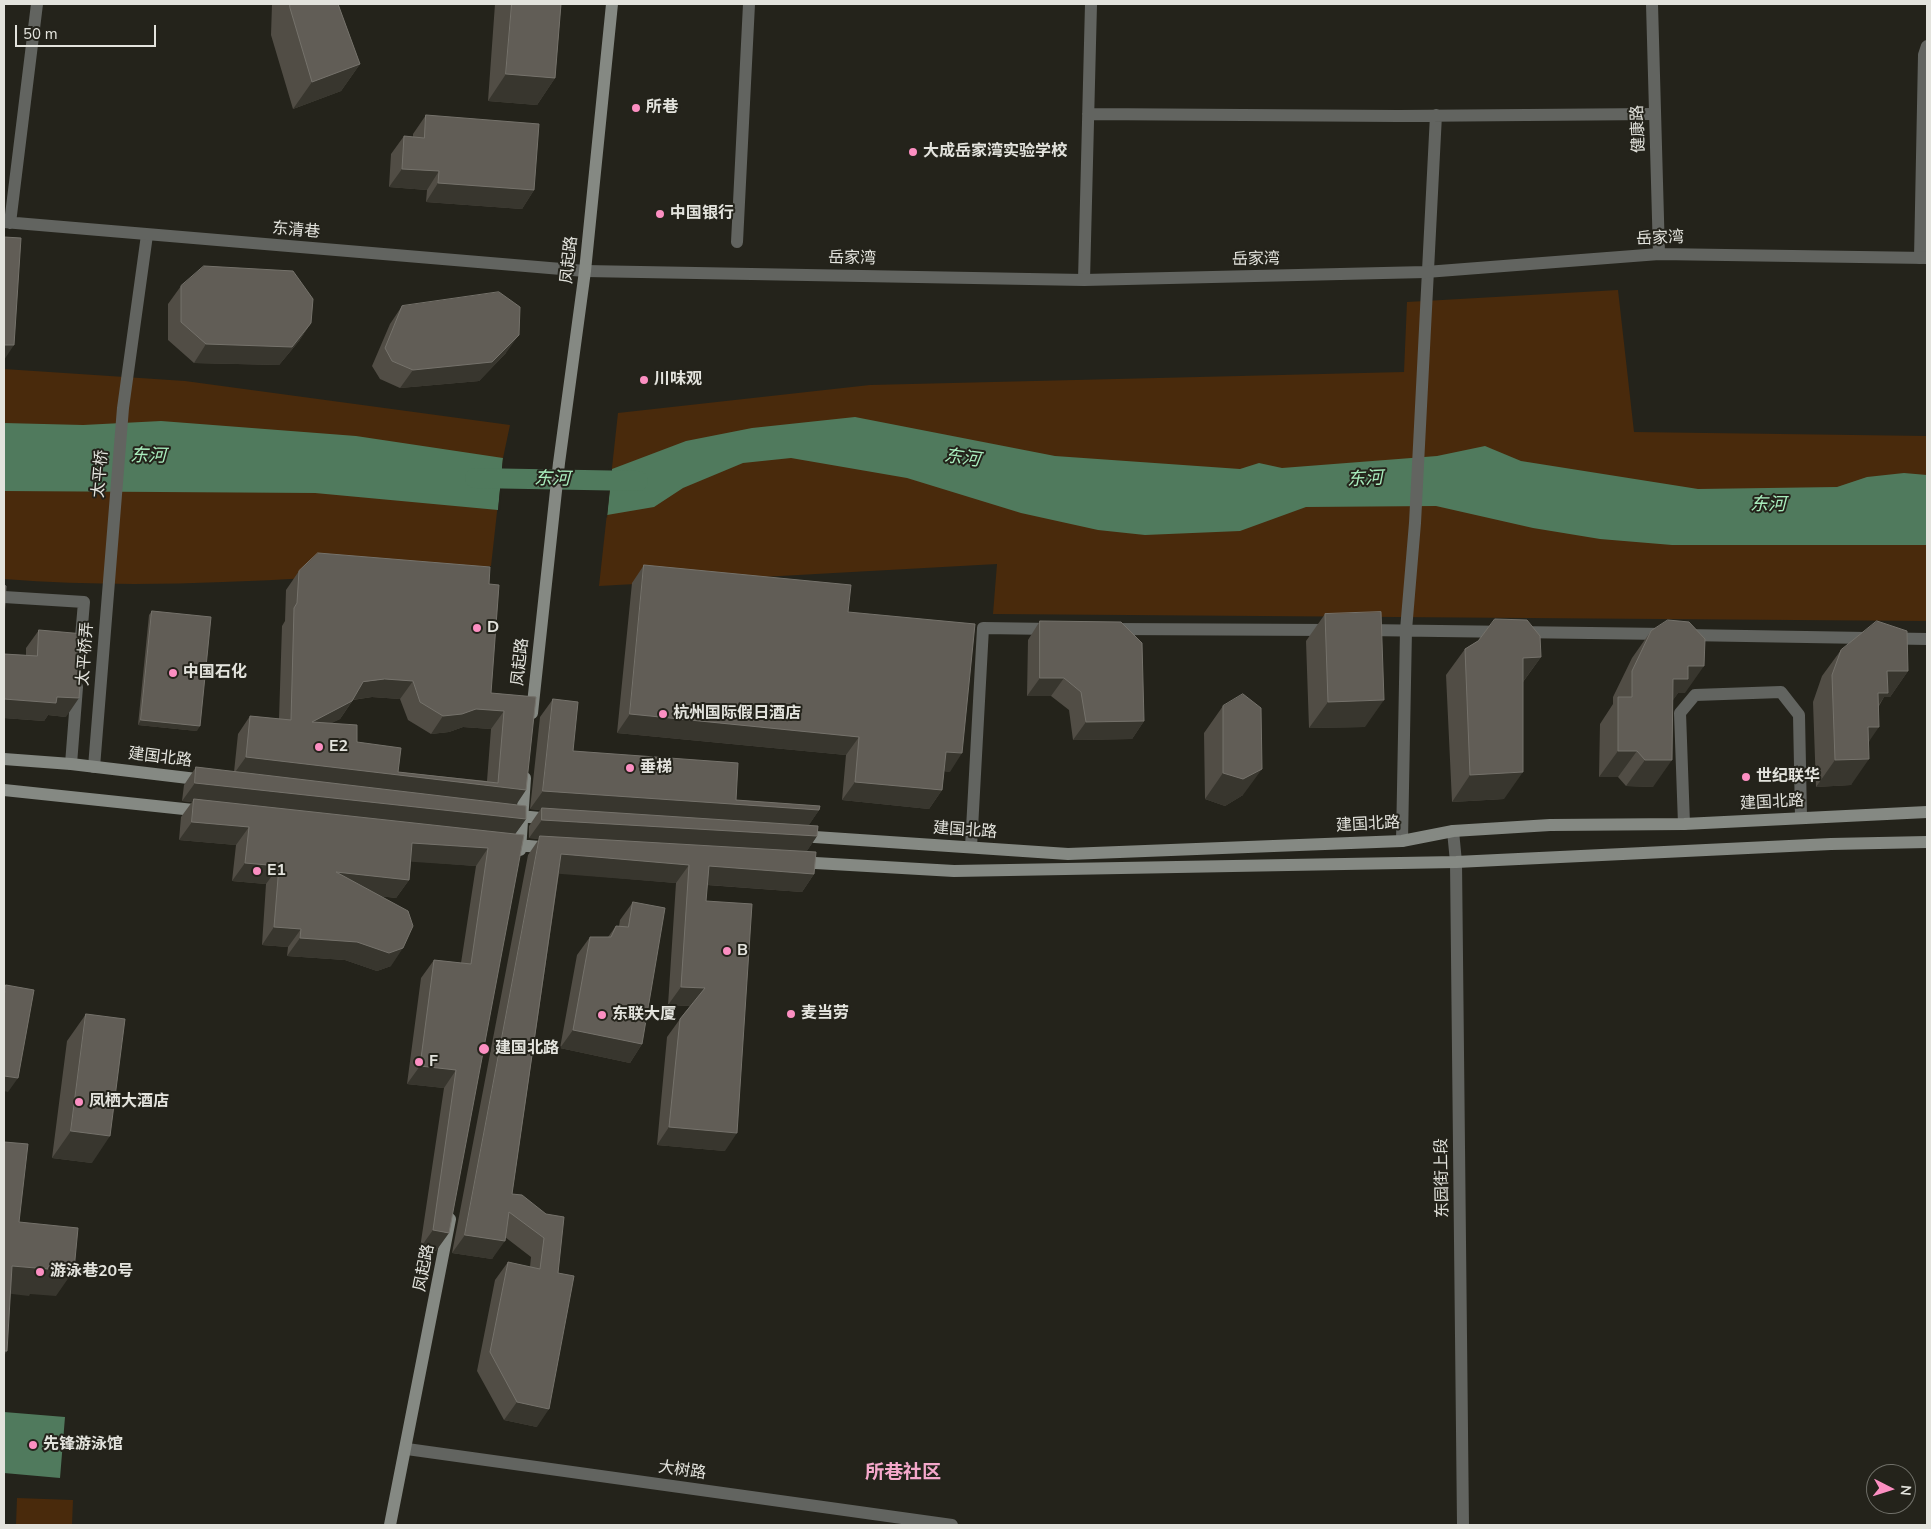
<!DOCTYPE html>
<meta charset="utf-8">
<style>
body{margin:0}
#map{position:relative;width:1931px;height:1529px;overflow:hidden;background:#24231b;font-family:"Nunito Sans",sans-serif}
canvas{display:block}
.frame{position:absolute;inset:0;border:5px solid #e3e3dd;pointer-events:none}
.north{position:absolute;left:1866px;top:1464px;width:50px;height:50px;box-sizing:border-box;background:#24231b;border:1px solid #707069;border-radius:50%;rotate:95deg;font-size:14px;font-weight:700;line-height:20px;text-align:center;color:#e3e3dd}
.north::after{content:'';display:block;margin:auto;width:18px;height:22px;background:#fc8fc2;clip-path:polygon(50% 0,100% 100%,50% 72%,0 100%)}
.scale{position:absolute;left:15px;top:25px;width:141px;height:22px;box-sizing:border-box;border:2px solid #e3e3dd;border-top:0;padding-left:6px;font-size:15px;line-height:18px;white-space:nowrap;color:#e3e3dd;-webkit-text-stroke:4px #24231b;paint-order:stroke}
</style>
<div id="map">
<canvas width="1931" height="1529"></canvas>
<div class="frame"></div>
<div class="north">N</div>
<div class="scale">50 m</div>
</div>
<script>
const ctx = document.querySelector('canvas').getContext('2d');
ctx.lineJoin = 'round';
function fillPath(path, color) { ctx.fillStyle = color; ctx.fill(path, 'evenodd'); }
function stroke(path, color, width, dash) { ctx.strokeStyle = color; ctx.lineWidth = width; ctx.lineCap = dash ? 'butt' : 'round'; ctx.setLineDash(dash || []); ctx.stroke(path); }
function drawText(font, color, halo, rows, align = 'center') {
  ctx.font = font + ' "Nunito Sans","Noto Sans SC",sans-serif'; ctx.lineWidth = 4; ctx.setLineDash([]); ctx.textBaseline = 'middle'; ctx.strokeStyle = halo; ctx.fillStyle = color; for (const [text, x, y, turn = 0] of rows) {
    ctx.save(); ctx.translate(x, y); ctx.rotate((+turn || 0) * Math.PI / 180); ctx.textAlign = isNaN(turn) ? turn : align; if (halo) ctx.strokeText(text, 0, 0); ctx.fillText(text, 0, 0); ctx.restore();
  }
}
const green = new Path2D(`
 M 1618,290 L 1634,432 L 1927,436 L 1927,621 L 993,614 L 997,564 L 599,586 L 618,413 L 870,385 L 1404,372 L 1407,302 Z
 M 4,369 L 185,381 L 510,425 L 503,458 L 491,566 C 329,576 166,592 4,579 Z
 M 17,1498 L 73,1500 L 72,1525 L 16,1525 Z`);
const water = new Path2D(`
 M 855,417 L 1055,456 L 1240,469 L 1259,463 L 1282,468 L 1437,456 L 1485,446 L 1521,461 L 1698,489 L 1837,487 L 1867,477 L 1904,473 L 1927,475 L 1927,545 L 1672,545 L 1600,539 L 1533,528 L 1436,506 L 1306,507 L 1240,531 L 1145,535 L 1098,530 L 1021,513 L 907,478 L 791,458 L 743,463 L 683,488 L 654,507 L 607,515 L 612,469 L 686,441 L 752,428 Z
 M 161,421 L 356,436 L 503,458 L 498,510 L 315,493 L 4,491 L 4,423 L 83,425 Z
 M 4,1412 L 65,1417 L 60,1478 L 4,1473 Z`);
const pier = new Path2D(`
 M 503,458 L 505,458 L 500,510 L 498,512 Z
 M 609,468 L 612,469 L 607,518 L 605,515 Z`);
const canal = new Path2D(`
 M 475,478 L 638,481`);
const pedestrian = new Path2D(`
 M 94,767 L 123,408 L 147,235`);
const minor = new Path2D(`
 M 1088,114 L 1398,116 L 1655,114
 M 4,222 L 585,271
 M 10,223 L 37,4
 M 737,242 L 749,4
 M 1920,258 L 1924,55 L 1927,46
 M 1084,280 L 1091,4
 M 4,597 L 84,602 L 80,649
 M 1112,629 L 1330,630
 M 1365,630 L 1665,634
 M 1685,635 L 1927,639
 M 71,764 L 77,687
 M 1684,824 L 1680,713 L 1695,695 L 1781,692 L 1799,715 L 1801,817
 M 1453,831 L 1456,862 L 1463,1525
 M 1402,841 L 1406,630 L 1415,523 L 1436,115
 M 971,847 L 983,628 L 1052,629
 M 407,1449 L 952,1525`);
const tertiary = new Path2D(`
 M 1652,4 L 1659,254
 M 585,271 L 1084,280 L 1426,272 L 1659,254 L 1927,258`);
const secondary = new Path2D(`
 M 532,713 L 559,463 L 585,271 L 612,4
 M 4,759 L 71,764 L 205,780
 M 4,790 L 203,811
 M 510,815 L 550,819
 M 800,836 L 1068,854 L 1402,841 L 1453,831 L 1550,825 L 1684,824 L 1927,812
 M 506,844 L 551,848
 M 520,850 L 525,778
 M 798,862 L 954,871 L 1456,862 L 1831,844 L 1927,842
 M 390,1525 L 450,1219`);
const wall = new Path2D(`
 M 272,4 L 338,4 L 360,64 L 341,91 L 293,109 L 271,35 Z
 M 495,4 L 561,4 L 555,78 L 537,105 L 488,101 Z
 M 426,115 L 534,190 L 522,209 L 426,202 L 427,190 L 389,187 L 391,154 L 404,136 L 413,137 L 413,134 Z
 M 181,286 L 311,323 L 299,341 L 279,365 L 194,363 L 168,340 L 168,304 Z
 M 402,306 L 506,353 L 479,381 L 400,388 L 380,379 L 372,366 L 390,324 Z
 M 644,565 L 848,612 L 950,772 L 944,771 L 942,790 L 929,809 L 842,800 L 846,755 L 617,733 L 632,583 Z
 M 299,571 L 489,584 L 491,693 L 536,697 L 516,805 L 526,819 L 515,834 L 436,1251 L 420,1248 L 444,1088 L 407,1084 L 421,978 L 434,960 L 461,963 L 476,866 L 411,861 L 409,880 L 396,898 L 380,896 L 391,966 L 377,971 L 345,960 L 287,956 L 288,947 L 262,945 L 266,884 L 232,881 L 236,845 L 179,840 L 181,817 L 192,802 L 182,801 L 184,785 L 196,767 L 234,772 L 238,734 L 250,716 L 279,719 L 282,626 L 285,621 L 286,590 ZM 372,697 L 400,699 L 408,720 L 431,734 L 449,732 L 463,727 L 491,729 L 487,781 L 398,772 L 331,723 L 340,719 L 353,700 Z
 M 152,611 L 197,731 L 138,725 L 149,615 Z
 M 1325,614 L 1365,727 L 1309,728 L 1306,641 Z
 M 1040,621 L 1144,721 L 1132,739 L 1073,740 L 1069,710 L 1051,696 L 1027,696 L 1028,640 Z
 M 39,630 L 66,717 L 48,715 L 44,721 L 4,718 L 4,654 L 26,655 L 26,648 Z
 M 1651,631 L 1685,693 L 1678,693 L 1672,701 L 1653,787 L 1626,786 L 1618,777 L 1599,777 L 1600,724 L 1613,704 L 1613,697 L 1632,658 Z
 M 1478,641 L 1541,657 L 1523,682 L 1504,799 L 1452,802 L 1446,675 L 1465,649 Z
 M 1841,650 L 1908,671 L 1890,697 L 1884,697 L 1879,706 L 1869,742 L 1851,785 L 1816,787 L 1813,702 L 1822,676 Z
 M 553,699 L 573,751 L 736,800 L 819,810 L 808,826 L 817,836 L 806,852 L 814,874 L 802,892 L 707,885 L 706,901 L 725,1151 L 657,1145 L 667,1037 L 680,1019 L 690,1006 L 668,1005 L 676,883 L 559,873 L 512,1194 L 546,1214 L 537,1427 L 504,1420 L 477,1371 L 495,1280 L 508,1262 L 530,1267 L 531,1257 L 505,1237 L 492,1259 L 452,1253 L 528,855 L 539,839 L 529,838 L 529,826 L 540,810 L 530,809 L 540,717 Z
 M 1223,706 L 1243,795 L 1225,806 L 1205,799 L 1204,733 Z
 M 633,902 L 642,1044 L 630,1063 L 560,1048 L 577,955 L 590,937 L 608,937 L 616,926 L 619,926 L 620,920 Z
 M 86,1014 L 92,1163 L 52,1158 L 67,1041 Z`);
const shadedWall = new Path2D(`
 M 360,64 L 341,91 L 293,109 L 312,82 Z
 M 506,74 L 555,78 L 537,105 L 488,101 Z
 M 402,169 L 439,171 L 427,190 L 389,187 Z
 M 438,183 L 534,190 L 522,209 L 426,202 Z
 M 311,323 L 299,341 L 279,365 L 194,363 L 206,344 Z
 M 519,335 L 506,353 L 479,381 L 400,388 L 413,370 Z
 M 4,345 L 14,345 L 4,360 Z
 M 1541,657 L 1522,683 L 1523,658 Z
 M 1688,666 L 1704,666 L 1685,693 L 1678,693 L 1669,706 L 1673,679 Z
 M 1887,671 L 1908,671 L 1890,697 L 1884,697 L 1869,719 L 1860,720 Z
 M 1040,678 L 1064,678 L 1051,696 L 1027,696 Z
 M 385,679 L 413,681 L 400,699 L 372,697 L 351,700 L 363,682 Z
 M 57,697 L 79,698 L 66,717 L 48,715 L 44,721 L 4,718 L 4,699 Z
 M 1384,700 L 1365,727 L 1309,728 L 1328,702 Z
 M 352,701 L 340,719 L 299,740 L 312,722 Z
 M 476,709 L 504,711 L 491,729 L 463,727 L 449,732 L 431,734 L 443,716 Z
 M 630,714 L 859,737 L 846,755 L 617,733 Z
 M 141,720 L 200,726 L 197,731 L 138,725 Z
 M 1144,721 L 1132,739 L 1073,740 L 1086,722 Z
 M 1868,727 L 1879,727 L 1861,753 Z
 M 1618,751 L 1637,751 L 1618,777 L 1599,777 Z
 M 946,752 L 962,753 L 950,772 L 933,770 Z
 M 246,757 L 526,790 L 514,808 L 233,775 Z
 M 1869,759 L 1851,785 L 1816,787 L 1835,760 Z
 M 1645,760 L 1672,760 L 1653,787 L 1626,786 Z
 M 1262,769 L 1243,795 L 1225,806 L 1205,799 L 1223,773 Z
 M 1523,772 L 1504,799 L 1452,802 L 1470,775 Z
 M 855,782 L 942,790 L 929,809 L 842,800 Z
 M 195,783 L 526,819 L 513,837 L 194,799 L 192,802 L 182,801 Z
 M 543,791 L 819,810 L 807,828 L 542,808 L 540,810 L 530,809 Z
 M 542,820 L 817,836 L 805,854 L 540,836 L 539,839 L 529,838 Z
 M 192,822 L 249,827 L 236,845 L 179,840 Z
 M 412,843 L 488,848 L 476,866 L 400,861 Z
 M 561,854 L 689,865 L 676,883 L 549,873 Z
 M 245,863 L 279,866 L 266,884 L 232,881 Z
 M 709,866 L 814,874 L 802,892 L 696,884 Z
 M 336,872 L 409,880 L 396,898 L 324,890 Z
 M 274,927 L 301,929 L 288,947 L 262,945 Z
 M 300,938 L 357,942 L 403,948 L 391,966 L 377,971 L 345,960 L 287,956 Z
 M 681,987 L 705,988 L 692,1006 L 668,1005 Z
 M 573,1030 L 642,1044 L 630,1063 L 560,1048 Z
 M 420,1066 L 456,1070 L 444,1088 L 407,1084 Z
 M 4,1076 L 18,1078 L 8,1092 L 4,1091 Z
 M 669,1127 L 737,1133 L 725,1151 L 657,1145 Z
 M 71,1131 L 110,1136 L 92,1163 L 52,1158 Z
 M 433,1230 L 449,1233 L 436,1251 L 420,1248 Z
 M 465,1235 L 505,1241 L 492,1259 L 452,1253 Z
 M 12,1266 L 48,1267 L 74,1270 L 56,1296 L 30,1294 L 29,1296 L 4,1293 Z
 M 4,1351 L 7,1351 L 4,1356 Z
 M 517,1402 L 549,1409 L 537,1427 L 504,1420 Z`);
const building = new Path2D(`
 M 290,4 L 338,4 L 360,64 L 312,82 L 290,8 Z
 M 512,4 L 561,4 L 555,78 L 506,74 Z
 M 426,115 L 539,124 L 534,190 L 438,183 L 439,171 L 402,169 L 404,136 L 424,138 Z
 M 4,237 L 21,238 L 14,345 L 4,345 Z
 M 204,266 L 293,271 L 313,299 L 311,323 L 292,347 L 206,344 L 181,322 L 181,286 Z
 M 499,292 L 520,307 L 519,335 L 492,362 L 413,370 L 392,361 L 385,348 L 402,306 Z
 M 318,553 L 490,567 L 489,584 L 499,585 L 491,693 L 536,697 L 526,790 L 246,757 L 250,716 L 291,720 L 294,608 L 297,603 L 299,571 ZM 385,679 L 413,681 L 420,702 L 443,716 L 462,714 L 476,709 L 504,711 L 498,783 L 398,772 L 401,748 L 357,742 L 357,725 L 312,722 L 352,701 L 363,682 Z
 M 644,565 L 851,585 L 848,612 L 975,624 L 962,753 L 946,752 L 942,790 L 855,782 L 859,737 L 630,714 Z
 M 4,585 L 6,586 L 4,618 Z
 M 152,611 L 211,617 L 200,726 L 141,720 Z
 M 1381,612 L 1384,700 L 1328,702 L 1325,614 Z
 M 1495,619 L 1527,620 L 1540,636 L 1541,657 L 1523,658 L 1523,772 L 1470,775 L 1465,649 L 1478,641 Z
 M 1668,620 L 1689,622 L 1705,639 L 1704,666 L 1688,666 L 1688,679 L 1673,679 L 1672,760 L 1645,760 L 1637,751 L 1618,751 L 1618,697 L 1632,697 L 1632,671 L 1651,631 Z
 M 1040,621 L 1121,622 L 1142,643 L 1144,721 L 1086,722 L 1081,692 L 1064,678 L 1040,678 Z
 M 1877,621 L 1907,631 L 1908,671 L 1887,671 L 1888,693 L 1878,693 L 1879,727 L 1868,727 L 1869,759 L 1835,760 L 1832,675 L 1841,650 Z
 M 39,630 L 84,634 L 79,698 L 57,697 L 56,703 L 4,699 L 4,654 L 37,656 Z
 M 1243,694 L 1261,708 L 1262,769 L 1243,779 L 1223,773 L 1223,706 Z
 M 553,699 L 578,702 L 573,751 L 738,763 L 736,800 L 820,806 L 819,810 L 543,791 Z
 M 196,767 L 526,806 L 526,819 L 195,783 Z
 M 194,799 L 524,835 L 449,1233 L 433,1230 L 456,1070 L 420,1066 L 434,960 L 471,964 L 488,848 L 412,843 L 409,880 L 336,872 L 408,911 L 413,926 L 403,948 L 389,953 L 357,942 L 300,938 L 301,929 L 274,927 L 279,866 L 245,863 L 249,827 L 192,822 Z
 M 542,808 L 818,826 L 817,836 L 542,820 Z
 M 540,836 L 816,852 L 814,874 L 709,866 L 706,901 L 752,904 L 737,1133 L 669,1127 L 680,1019 L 705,988 L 681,987 L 689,865 L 561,854 L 512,1194 L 522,1195 L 546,1214 L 564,1217 L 558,1273 L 574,1276 L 549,1409 L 517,1402 L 490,1352 L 508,1262 L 540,1269 L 544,1238 L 509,1212 L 505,1241 L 465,1235 Z
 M 633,902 L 665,908 L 642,1044 L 573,1030 L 590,937 L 611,937 L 616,926 L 628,927 Z
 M 6,985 L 34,990 L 18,1078 L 4,1076 L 4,998 Z
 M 86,1014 L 125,1019 L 110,1136 L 71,1131 Z
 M 4,1142 L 28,1144 L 19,1222 L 78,1228 L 74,1270 L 48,1267 L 48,1269 L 12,1266 L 7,1351 L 4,1351 Z`);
const markers = [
 [636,108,5,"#fc8fc2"],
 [913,152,5,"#fc8fc2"],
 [660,214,5,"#fc8fc2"],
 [644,380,5,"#fc8fc2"],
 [477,628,5,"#fc8fc2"],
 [173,673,5,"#fc8fc2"],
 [663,714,5,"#fc8fc2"],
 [319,747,5,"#fc8fc2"],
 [630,768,5,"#fc8fc2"],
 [1746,777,5,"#fc8fc2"],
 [257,871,5,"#fc8fc2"],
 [727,951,5,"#fc8fc2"],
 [791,1014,5,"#fc8fc2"],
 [602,1015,5,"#fc8fc2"],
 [484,1049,6,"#fc8fc2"],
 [419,1062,5,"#fc8fc2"],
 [79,1102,5,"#fc8fc2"],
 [40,1272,5,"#fc8fc2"],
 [33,1445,5,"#fc8fc2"]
];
const poiNames = [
 ["所巷",646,108],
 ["大成岳家湾实验学校",923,152],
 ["中国银行",670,214],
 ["川味观",654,380],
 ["D",487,628],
 ["中国石化",183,673],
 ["杭州国际假日酒店",673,714],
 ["E2",329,747],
 ["垂梯",640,768],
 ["世纪联华",1756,777],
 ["E1",267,871],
 ["B",737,951],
 ["麦当劳",801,1014],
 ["东联大厦",612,1015],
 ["建国北路",495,1049],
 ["F",429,1062],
 ["凤栖大酒店",89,1102],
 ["游泳巷20号",50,1272],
 ["先锋游泳馆",43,1445]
];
const streetNames = [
 ["健康路",1639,129,-92],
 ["东清巷",296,231,5],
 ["岳家湾",1660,239,-2],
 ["岳家湾",852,259,1],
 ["凤起路",570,260,-84],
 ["岳家湾",1256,260,-1],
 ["太平桥",101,474,-85],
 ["太平桥弄",86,654,-86],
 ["凤起路",521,662,-84],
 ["建国北路",160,758,7],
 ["建国北路",1772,803,-3],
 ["建国北路",1368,825,-3],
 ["建国北路",965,831,4],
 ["东园街上段",1443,1178,-91],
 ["凤起路",425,1268,-79],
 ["大树路",682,1471,8]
];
const waterNames = [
 ["东河",148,457,1],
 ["东河",962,459,8],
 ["东河",552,480,1],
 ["东河",1365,480,-3],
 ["东河",1768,506]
];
const quarterNames = [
 ["所巷社区",903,1473]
];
fillPath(green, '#492a0c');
fillPath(water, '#507a5d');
fillPath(pier, '#24231b');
stroke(canal, '#507a5d', 20);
stroke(pedestrian, '#626460', 12);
stroke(minor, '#626460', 12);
stroke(tertiary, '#626460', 12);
stroke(secondary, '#858983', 12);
fillPath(wall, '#514d45');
fillPath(shadedWall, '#38362e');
fillPath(building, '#615d56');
stroke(building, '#75726b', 1);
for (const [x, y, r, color] of markers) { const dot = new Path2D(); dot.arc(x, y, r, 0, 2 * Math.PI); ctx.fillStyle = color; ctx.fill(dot); stroke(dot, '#24231b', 2); }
drawText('bold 16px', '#e3e3dd', '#24231b', poiNames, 'left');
drawText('16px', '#e3e3dd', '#24231b', streetNames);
drawText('italic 18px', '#a9eebe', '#24231b', waterNames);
drawText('bold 19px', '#f5a8cb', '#24231b', quarterNames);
</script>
